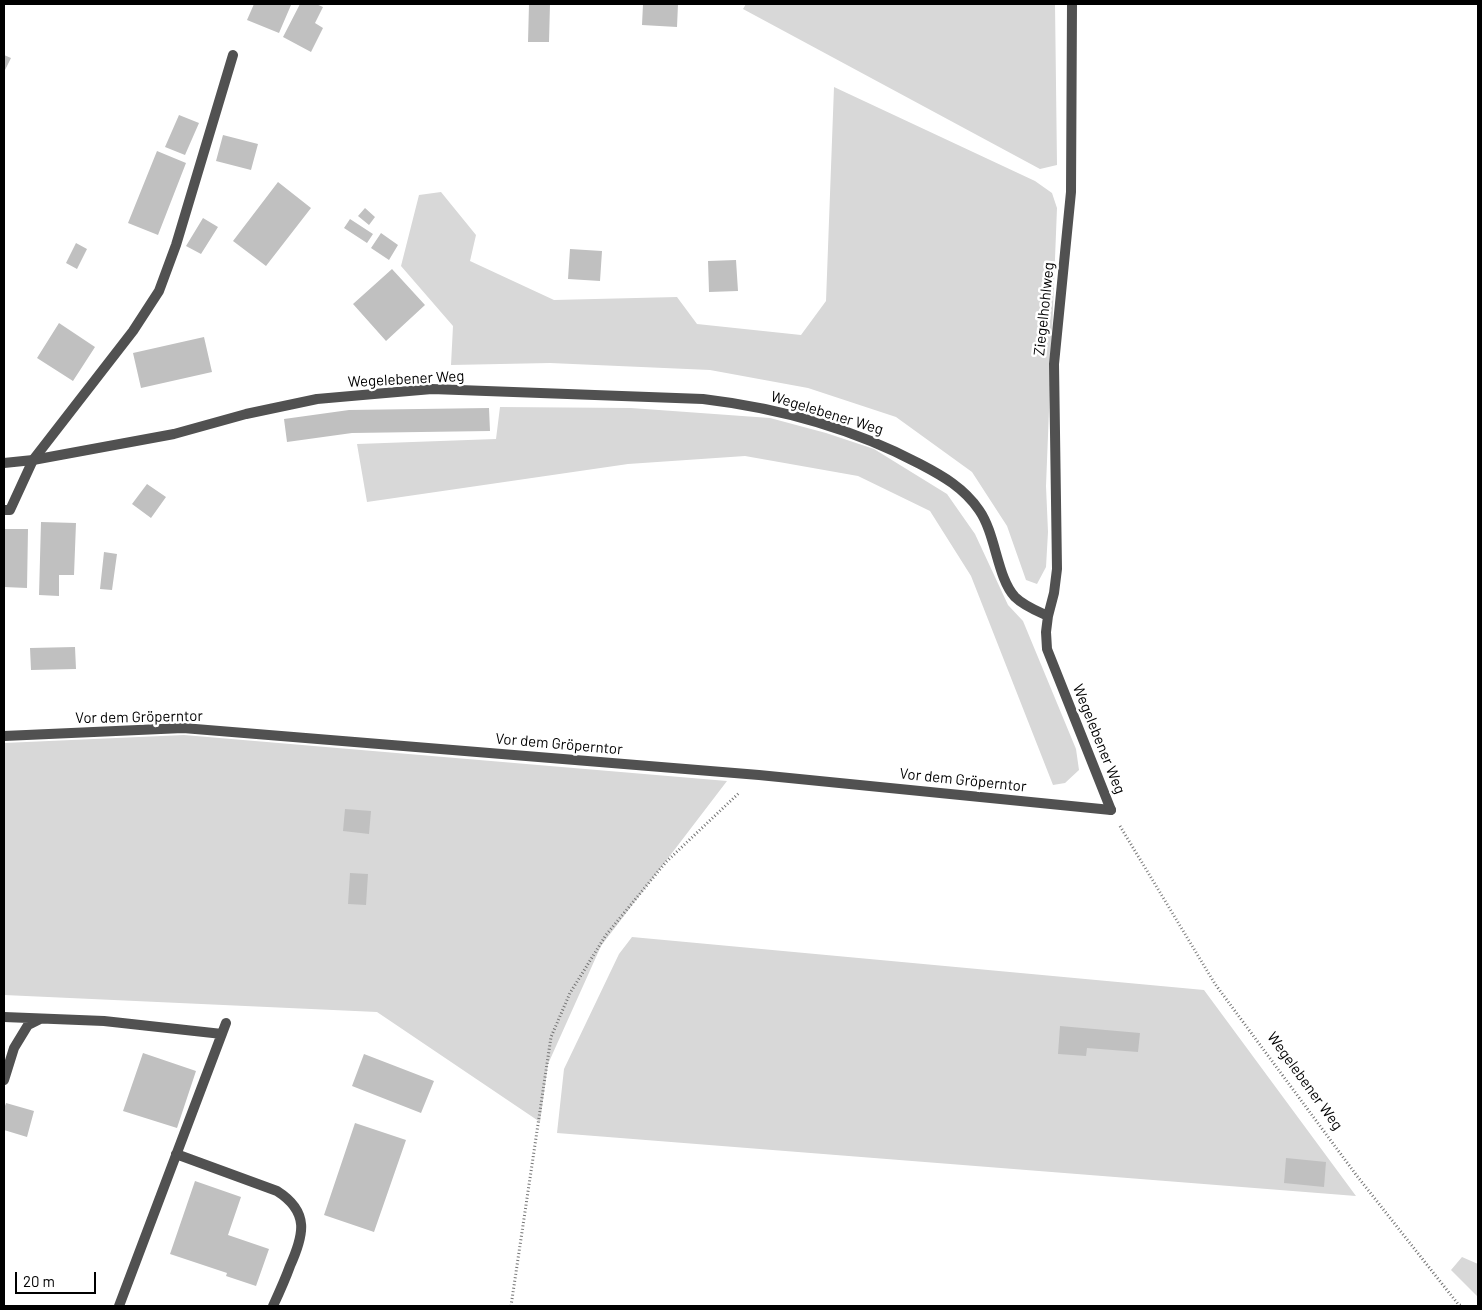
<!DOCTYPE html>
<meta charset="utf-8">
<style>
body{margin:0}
#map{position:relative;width:1482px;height:1310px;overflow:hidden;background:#fff;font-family:Barlow,sans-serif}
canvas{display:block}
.frame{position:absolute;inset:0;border:5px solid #000;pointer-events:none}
.scale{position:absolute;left:15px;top:1272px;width:81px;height:22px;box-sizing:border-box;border:2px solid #000;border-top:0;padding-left:6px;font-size:15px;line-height:18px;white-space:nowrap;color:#000;-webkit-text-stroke:4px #fff;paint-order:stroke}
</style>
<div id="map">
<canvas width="1482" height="1310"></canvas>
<div class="frame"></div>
<div class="scale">20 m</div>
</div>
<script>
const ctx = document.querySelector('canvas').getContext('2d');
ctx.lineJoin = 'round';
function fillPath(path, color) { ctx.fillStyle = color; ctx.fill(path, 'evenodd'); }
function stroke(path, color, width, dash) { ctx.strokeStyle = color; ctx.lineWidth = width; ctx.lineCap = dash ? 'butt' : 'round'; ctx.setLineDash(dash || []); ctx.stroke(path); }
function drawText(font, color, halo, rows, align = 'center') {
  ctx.font = font + ' Barlow,sans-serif'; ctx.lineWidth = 5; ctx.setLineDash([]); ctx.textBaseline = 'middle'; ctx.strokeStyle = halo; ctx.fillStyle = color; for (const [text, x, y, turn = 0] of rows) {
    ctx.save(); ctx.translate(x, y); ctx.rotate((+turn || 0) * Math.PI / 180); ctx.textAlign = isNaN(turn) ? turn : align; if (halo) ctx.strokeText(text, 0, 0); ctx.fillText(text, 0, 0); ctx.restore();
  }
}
const green = new Path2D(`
 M 746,4 L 1055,4 L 1057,165 L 1040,169 L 743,9 Z
 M 834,87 L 1035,181 L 1052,193 L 1057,208 L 1046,486 L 1048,532 L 1046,567 L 1037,584 L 1026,580 L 1007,526 L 972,472 L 896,417 L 808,388 L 710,370 L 550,363 L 451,365 L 453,326 L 401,266 L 419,195 L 441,192 L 476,235 L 470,261 L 554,300 L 677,297 L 697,324 L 801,335 L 826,301 Z
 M 500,407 L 631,408 L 770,418 L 826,433 L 874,449 L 947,494 L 975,534 L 1008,605 L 1023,621 L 1076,749 L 1079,770 L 1065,783 L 1053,785 L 971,576 L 930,511 L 858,476 L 745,456 L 628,464 L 367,502 L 357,444 L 496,439 Z
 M 184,735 L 727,781 L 601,946 L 548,1064 L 540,1122 L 377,1012 L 4,995 L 4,743 Z
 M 632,937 L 1204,990 L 1356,1196 L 557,1133 L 564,1069 L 619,954 Z
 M 1462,1257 L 1478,1264 L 1478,1297 L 1451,1270 Z`);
const building = new Path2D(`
 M 254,4 L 288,4 L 291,5 L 279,33 L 247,20 Z
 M 300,4 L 316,4 L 323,7 L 315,23 L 323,28 L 311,52 L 283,37 Z
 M 529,4 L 550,4 L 549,42 L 528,42 Z
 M 643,4 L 678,4 L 677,27 L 642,25 Z
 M 4,55 L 11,58 L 4,72 Z
 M 179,115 L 199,123 L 185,155 L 165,147 Z
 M 223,135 L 258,144 L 251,170 L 216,161 Z
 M 157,151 L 186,163 L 158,235 L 128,223 Z
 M 278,182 L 311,208 L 266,266 L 233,241 Z
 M 365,208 L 375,217 L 369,225 L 358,216 Z
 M 203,218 L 218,227 L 201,254 L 186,246 Z
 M 350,219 L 373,234 L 367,243 L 344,228 Z
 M 381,233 L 398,245 L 389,260 L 371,248 Z
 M 76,243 L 87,249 L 77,269 L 66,263 Z
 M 570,249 L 602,251 L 600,281 L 568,279 Z
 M 736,260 L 738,291 L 709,292 L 708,261 Z
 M 392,269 L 425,305 L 386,341 L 353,304 Z
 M 59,323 L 95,347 L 73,381 L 37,358 Z
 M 204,337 L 212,372 L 141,388 L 133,353 Z
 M 489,408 L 490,431 L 352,433 L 287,442 L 284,419 L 349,410 Z
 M 147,484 L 166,497 L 151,518 L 132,504 Z
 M 41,522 L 76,523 L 74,575 L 59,575 L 59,596 L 39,595 Z
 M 4,529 L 28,529 L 27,588 L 4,587 Z
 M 104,552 L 117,554 L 112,590 L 100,589 Z
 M 75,647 L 76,669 L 31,670 L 30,648 Z
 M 345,809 L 371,811 L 369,834 L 343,831 Z
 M 350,873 L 368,874 L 366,905 L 348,904 Z
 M 1060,1026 L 1140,1033 L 1138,1052 L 1087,1048 L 1086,1056 L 1058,1054 Z
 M 143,1053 L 196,1071 L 177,1128 L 123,1111 Z
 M 364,1054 L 434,1081 L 421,1113 L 352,1086 Z
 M 6,1103 L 34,1111 L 27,1137 L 4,1130 L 4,1109 Z
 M 355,1123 L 406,1140 L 374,1232 L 324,1215 Z
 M 1286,1158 L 1326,1162 L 1324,1187 L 1284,1183 Z
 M 195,1181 L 241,1197 L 228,1235 L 269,1249 L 256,1286 L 226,1276 L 227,1273 L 170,1254 Z`);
const path = new Path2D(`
 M 1120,826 L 1215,984 L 1357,1176 L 1458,1304 L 1462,1306
 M 511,1306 L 551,1037 L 570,993 L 606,935 L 666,862 L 740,792`);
const lane = new Path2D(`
 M 4,510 L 10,510 L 33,460 L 133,331 L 159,291 L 176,245 L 233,55
 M 4,736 L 183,728 L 759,775 L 1111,810
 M 4,1017 L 104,1021 L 222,1034
 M 4,1080 L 14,1048 L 28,1025 L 40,1019
 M 176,1154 L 277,1191 C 310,1212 304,1235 290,1266 C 285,1280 279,1293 273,1306
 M 119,1306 L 226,1023`);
const street = new Path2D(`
 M 4,463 L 33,460 L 174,434 L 246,414 L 317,399 L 374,394 L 432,389 L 703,399 C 779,408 852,428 920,464 C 943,476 964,488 979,510 C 996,534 997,578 1015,597 C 1024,606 1037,611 1048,616 L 1046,632 L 1047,649 L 1111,810
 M 1048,616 L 1054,593 L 1057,569 L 1054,364 L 1071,192 L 1072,4`);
const streetNames = [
 ["Ziegelhohlweg",1044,309,-84],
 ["Wegelebener Weg",406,379,-3],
 ["Wegelebener Weg",827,413,17],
 ["Vor dem Gröperntor",139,717,-1],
 ["Wegelebener Weg",1099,739,68],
 ["Vor dem Gröperntor",559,744,5],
 ["Vor dem Gröperntor",963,780,6],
 ["Wegelebener Weg",1305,1081,54]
];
fillPath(green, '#d8d8d8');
fillPath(building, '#c0c0c0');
stroke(path, '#737373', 3, [1, 2.5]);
stroke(lane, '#515151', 10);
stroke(street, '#515151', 10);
drawText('15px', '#000', '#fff', streetNames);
</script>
